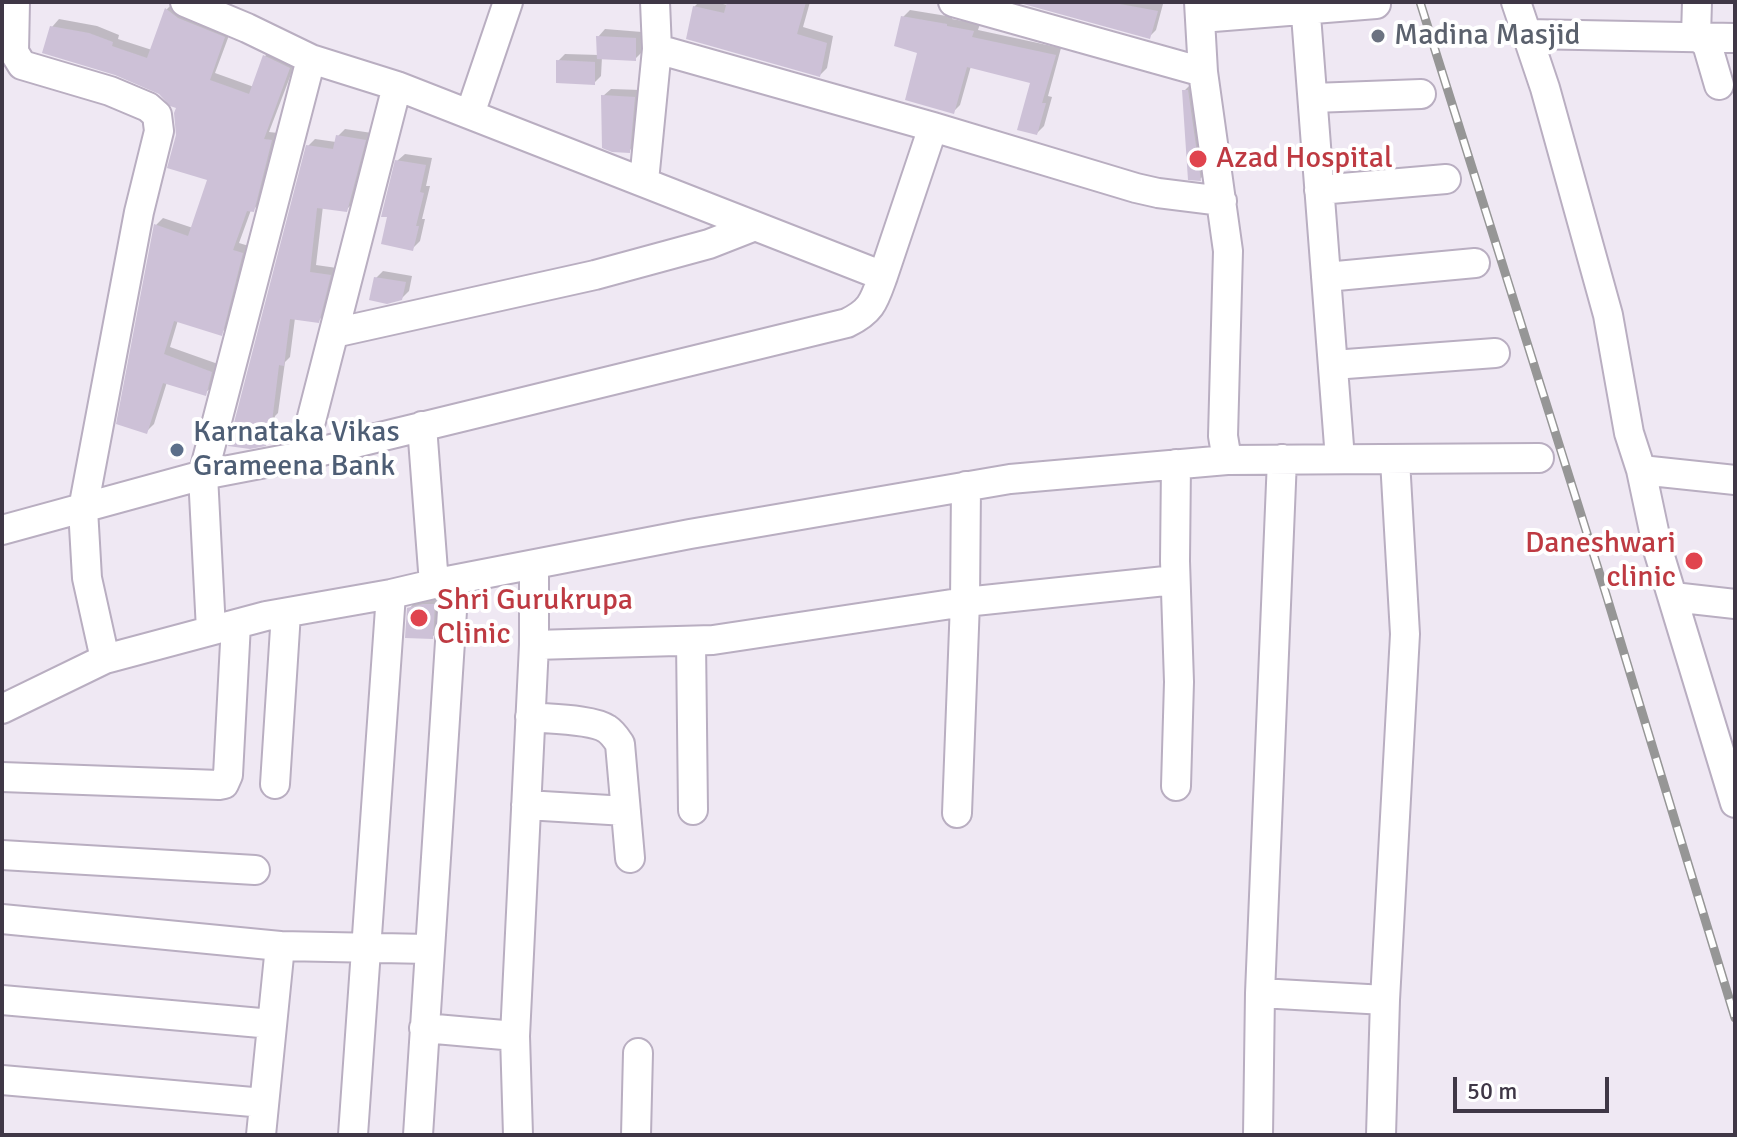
<!DOCTYPE html>
<style>
body{margin:0}
#map{position:relative;width:1737px;height:1137px;overflow:hidden;background:#efe8f3;font-family:Signika,sans-serif}
canvas{display:block}
.frame{position:absolute;inset:0;border:4px solid #3f3746;pointer-events:none}
.scale{position:absolute;left:1453px;top:1077px;width:156px;height:36px;box-sizing:border-box;border:4px solid #3f3746;border-top:0;padding-left:10px;font-size:24px;line-height:28px;white-space:nowrap;color:#3f3746;-webkit-text-stroke:6px #fff;paint-order:stroke}
</style>
<div id="map">
<canvas width="1737" height="1137"></canvas>
<div class="frame"></div>
<div class="scale">50 m</div>
</div>
<script>
const ctx = document.querySelector('canvas').getContext('2d');
ctx.lineJoin = 'round';
function fillPath(path, color) { ctx.fillStyle = color; ctx.fill(path, 'evenodd'); }
function stroke(path, color, width, dash) { ctx.strokeStyle = color; ctx.lineWidth = width; ctx.lineCap = dash ? 'butt' : 'round'; ctx.setLineDash(dash || []); ctx.stroke(path); }
function drawText(font, color, halo, rows, align = 'center') {
  ctx.font = font + ' Signika,sans-serif'; ctx.lineWidth = 8; ctx.setLineDash([]); ctx.textBaseline = 'middle'; ctx.strokeStyle = halo; ctx.fillStyle = color; for (const [text, x, y, turn = 0] of rows) {
    ctx.save(); ctx.translate(x, y); ctx.rotate((+turn || 0) * Math.PI / 180); ctx.textAlign = isNaN(turn) ? turn : align; if (halo) ctx.strokeText(text, 0, 0); ctx.fillText(text, 0, 0); ctx.restore();
  }
}
const shadow = new Path2D(`
 M 601,2 L 638,2 L 636,4 Z
 M 699,2 L 713,2 L 728,5 L 729,2 L 810,2 L 803,27 L 833,36 L 827,68 L 820,75 L 694,7 Z
 M 1023,2 L 1152,2 L 1163,4 L 1156,30 L 1149,37 Z
 M 173,3 L 231,30 L 215,73 L 254,87 L 265,56 L 272,49 L 296,61 L 269,132 L 278,133 L 260,203 L 253,210 L 251,210 L 239,243 L 249,246 L 228,326 L 221,333 L 178,320 L 170,347 L 218,364 L 213,386 L 205,393 L 167,382 L 154,424 L 146,432 L 156,225 L 163,218 L 193,228 L 209,179 L 178,135 L 178,107 L 156,90 L 52,27 L 59,19 L 97,26 L 119,35 L 118,39 L 152,50 L 166,10 Z
 M 910,10 L 953,17 L 952,19 L 980,24 L 978,30 L 1061,48 L 1048,96 L 1052,97 L 1044,126 L 1037,133 L 1032,81 L 971,66 L 960,105 L 953,112 L 920,52 L 903,17 Z
 M 605,29 L 642,32 L 642,52 L 635,59 L 602,57 L 601,76 L 594,83 L 558,61 L 565,54 L 599,55 L 598,37 Z
 M 1195,80 L 1211,168 L 1200,179 L 1184,91 Z
 M 611,89 L 641,90 L 636,144 L 629,151 L 603,96 Z
 M 345,129 L 372,133 L 354,202 L 346,210 L 323,206 L 316,265 L 337,268 L 325,314 L 318,321 L 295,318 L 290,357 L 285,362 L 278,413 L 275,416 L 272,436 L 265,444 L 308,146 L 315,139 L 336,142 L 338,136 Z
 M 405,154 L 432,158 L 426,186 L 430,186 L 422,219 L 425,219 L 420,241 L 413,248 L 397,161 Z
 M 383,271 L 412,276 L 409,291 L 401,299 L 376,278 Z
 M 431,598 L 442,598 L 440,630 L 432,637 L 409,609 L 416,601 Z`);
const building = new Path2D(`
 M 727,2 L 806,2 L 797,34 L 827,43 L 820,77 L 686,39 L 693,6 L 724,13 Z
 M 1016,2 L 1109,2 L 1158,11 L 1150,39 Z
 M 165,8 L 178,18 L 225,37 L 210,80 L 249,94 L 263,55 L 290,68 L 264,139 L 272,140 L 254,212 L 247,211 L 233,250 L 243,253 L 222,336 L 174,321 L 164,354 L 212,372 L 206,396 L 163,383 L 147,434 L 116,424 L 154,224 L 188,236 L 207,180 L 167,168 L 176,135 L 174,113 L 176,108 L 170,106 L 159,94 L 115,75 L 42,53 L 50,26 L 89,33 L 113,42 L 112,46 L 147,58 Z
 M 901,16 L 947,24 L 947,26 L 974,31 L 972,37 L 1056,55 L 1042,103 L 1046,103 L 1037,135 L 1017,130 L 1030,83 L 967,67 L 954,114 L 905,100 L 917,53 L 894,46 Z
 M 596,36 L 636,38 L 636,61 L 597,59 Z
 M 556,60 L 595,62 L 595,85 L 556,83 Z
 M 1182,90 L 1188,90 L 1201,181 L 1188,180 Z
 M 601,95 L 635,97 L 630,153 L 612,152 L 602,148 Z
 M 336,135 L 366,140 L 347,212 L 317,208 L 310,272 L 331,275 L 319,323 L 290,319 L 284,366 L 279,365 L 272,422 L 269,422 L 266,446 L 250,449 L 228,446 L 306,145 L 333,149 Z
 M 395,160 L 426,165 L 420,192 L 424,193 L 416,226 L 419,226 L 413,251 L 381,244 L 387,217 L 381,217 Z
 M 374,277 L 406,282 L 402,300 L 387,304 L 369,300 Z
 M 423,604 L 435,604 L 433,639 L 405,638 L 407,608 Z`);
const minor = new Path2D(`
 M 15,2 L 14,52 L 22,65 L 110,91 L 148,107 L 157,115 L 159,131 L 139,212 L 83,509 L 87,578 L 105,659
 M 953,2 L 1203,72
 M 1199,2 L 1203,72 L 1228,251 L 1223,436 L 1227,460
 M 1305,2 L 1340,459
 M 1516,2 L 1545,88 L 1608,315 L 1629,433 L 1641,470 L 1658,550 L 1735,803
 M 1697,2 L 1696,36 L 1707,44 L 1719,85
 M 1201,18 L 1376,4
 M 1527,34 L 1735,38
 M 657,49 L 933,127 L 1136,188 L 1158,193 L 1222,201
 M 1313,98 L 1421,94
 M 470,114 L 508,2
 M 644,181 L 657,49 L 655,2
 M 1319,190 L 1446,179
 M 883,276 L 933,127
 M 1326,277 L 1475,263
 M 334,333 L 595,275 L 709,244 L 755,226
 M 1333,365 L 1495,353
 M 422,426 L 434,584
 M 302,456 L 397,86
 M 1641,470 L 1735,480
 M 2,530 L 203,475 L 302,456 L 847,323 C 872,311 874,301 883,276 L 397,86 L 311,59 L 247,28 L 185,2
 M 1673,597 L 1735,604
 M 211,630 L 203,475 L 311,59
 M 691,641 L 693,810
 M 534,645 L 713,640 L 965,602 L 1175,580
 M 2,709 L 105,659 L 266,616 L 391,594 L 442,582 L 690,534 L 1010,479 L 1227,460 L 1539,458
 M 530,717 C 548,719 593,719 607,729 C 613,733 616,738 620,744 L 630,858
 M 2,777 L 219,785 L 224,784 L 228,775 L 236,624
 M 275,784 L 286,613
 M 1176,786 L 1179,682 L 1175,561 L 1176,464
 M 526,805 L 626,811
 M 957,813 L 965,602 L 966,486
 M 2,855 L 255,870
 M 2,919 L 280,946 L 429,949
 M 1260,993 L 1385,1000
 M 2,1000 L 272,1024
 M 424,1028 L 515,1036 L 518,1135
 M 515,1036 L 534,645 L 534,565
 M 2,1080 L 264,1103
 M 261,1135 L 280,946
 M 353,1135 L 391,594
 M 418,1135 L 454,580
 M 636,1135 L 638,1053
 M 1258,1135 L 1260,993 L 1282,459
 M 1381,1135 L 1385,1000 L 1405,634 L 1395,460`);
const rail = new Path2D(`
 M 1420,2 L 1606,594 L 1735,1018`);
const markers = [
 [1378,36,8,"#6b7280"],
 [1198,159,10,"#e0444e"],
 [177,450,8,"#5c6f8a"],
 [1694,561,10,"#e0444e"],
 [419,618,10,"#e0444e"]
];
const worshipNames = [
 ["Madina Masjid",1394,36]
];
const healthNames = [
 ["Azad Hospital",1216,159],
 ["Daneshwari",1676,544,"right"],
 ["clinic",1676,578,"right"],
 ["Shri Gurukrupa",437,601],
 ["Clinic",437,635]
];
const serviceNames = [
 ["Karnataka Vikas",193,433],
 ["Grameena Bank",193,467]
];
fillPath(shadow, '#0003');
fillPath(building, '#cdc1d7');
stroke(minor, '#b9aec1', 32);
stroke(minor, '#fff', 28);
stroke(rail, '#969696', 9);
stroke(rail, '#fff', 6, [18]);
for (const [x, y, r, color] of markers) { const dot = new Path2D(); dot.arc(x, y, r, 0, 2 * Math.PI); ctx.fillStyle = color; ctx.fill(dot); stroke(dot, '#fff', 3); }
drawText('30px', '#5b616d', '#fff', worshipNames, 'left');
drawText('30px', '#be3a42', '#fff', healthNames, 'left');
drawText('30px', '#4e5e75', '#fff', serviceNames, 'left');
</script>
